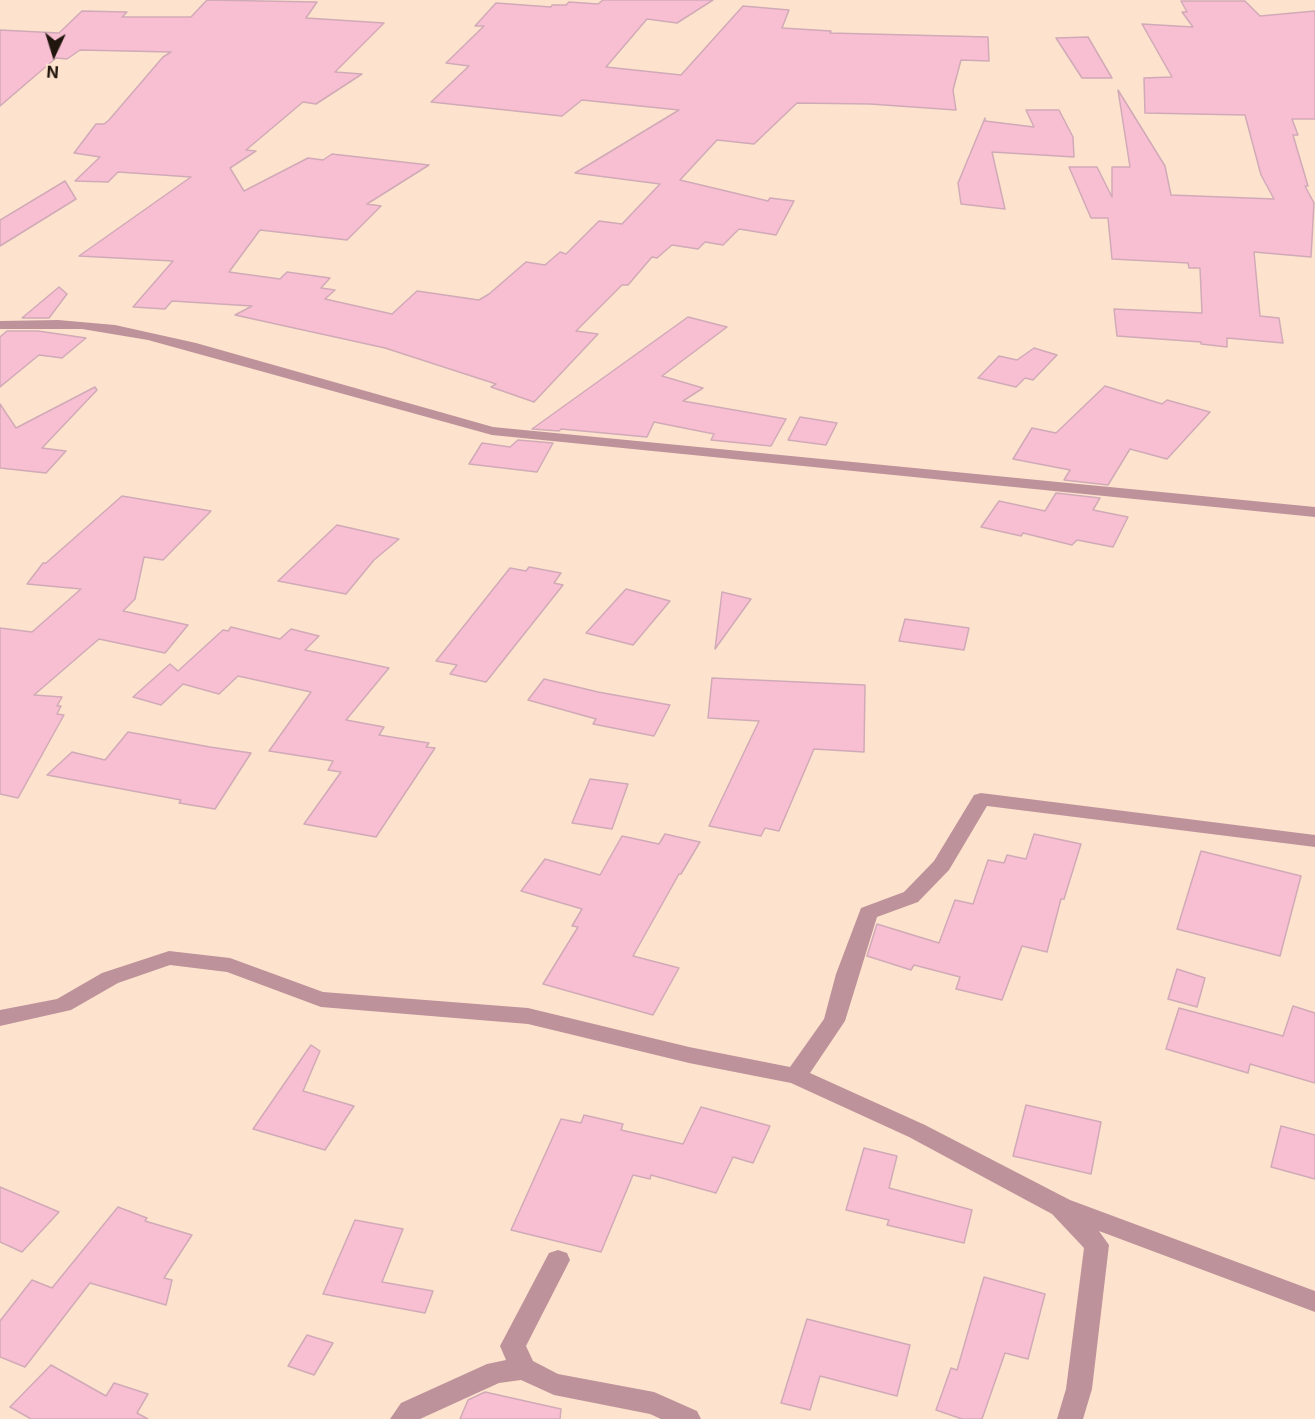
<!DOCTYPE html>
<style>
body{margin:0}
#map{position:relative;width:1315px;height:1419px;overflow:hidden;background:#fde3ce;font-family:Inter,sans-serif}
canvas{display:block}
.north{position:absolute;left:24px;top:24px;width:60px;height:60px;-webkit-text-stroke:4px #fde3ce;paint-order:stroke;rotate:184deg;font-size:16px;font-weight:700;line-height:24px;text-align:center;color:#21160d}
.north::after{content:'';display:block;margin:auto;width:21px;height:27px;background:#21160d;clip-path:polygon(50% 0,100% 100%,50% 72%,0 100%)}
</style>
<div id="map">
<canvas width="1315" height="1419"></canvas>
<div class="north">N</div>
</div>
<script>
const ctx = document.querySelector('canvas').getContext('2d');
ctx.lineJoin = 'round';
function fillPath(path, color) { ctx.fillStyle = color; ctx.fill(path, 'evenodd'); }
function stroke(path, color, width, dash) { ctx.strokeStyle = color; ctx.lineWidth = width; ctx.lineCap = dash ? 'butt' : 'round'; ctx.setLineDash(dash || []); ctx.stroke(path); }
const building = new Path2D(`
 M 207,0 L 317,2 L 306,18 L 384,23 L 335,72 L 362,74 L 316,104 L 303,102 L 246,150 L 256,151 L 230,168 L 244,191 L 308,158 L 323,160 L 332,154 L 429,165 L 367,204 L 381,206 L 347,240 L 260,230 L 229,272 L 280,279 L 287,272 L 330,278 L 321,288 L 335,290 L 325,299 L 392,314 L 417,291 L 479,300 L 489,294 L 526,262 L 545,265 L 560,252 L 566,254 L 599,221 L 622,224 L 660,184 L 575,173 L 679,110 L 582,100 L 562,116 L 431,102 L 469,66 L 446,63 L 484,26 L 475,26 L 496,3 L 551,7 L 552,5 L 566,5 L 569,2 L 598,4 L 603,0 L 713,0 L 677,23 L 647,19 L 606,67 L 681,75 L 743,6 L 789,10 L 782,28 L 831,31 L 830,33 L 988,37 L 989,61 L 961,60 L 953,90 L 956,110 L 870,104 L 797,103 L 754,144 L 717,140 L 680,180 L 768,201 L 770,198 L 794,201 L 776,235 L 739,229 L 723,245 L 705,242 L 698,249 L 672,245 L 657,258 L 652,257 L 628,285 L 622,285 L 576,331 L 598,334 L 534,402 L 491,387 L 496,384 L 385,348 L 235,315 L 252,306 L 172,301 L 165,309 L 133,307 L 173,261 L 79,256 L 191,177 L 118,172 L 108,182 L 75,181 L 100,157 L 74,153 L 96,124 L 104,124 L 109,120 L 163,57 L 171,52 L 80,50 L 67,59 L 56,58 L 0,106 L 0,30 L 59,33 L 82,11 L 127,12 L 122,17 L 191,17 Z
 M 1181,1 L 1245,1 L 1260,16 L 1315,11 L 1315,119 L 1292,119 L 1298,135 L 1293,135 L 1308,186 L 1305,186 L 1314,203 L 1311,257 L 1254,252 L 1260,316 L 1279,318 L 1283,343 L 1227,338 L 1227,347 L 1201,344 L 1201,342 L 1117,336 L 1114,309 L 1202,313 L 1200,268 L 1189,268 L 1188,263 L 1112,259 L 1108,218 L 1091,218 L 1069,167 L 1097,167 L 1112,197 L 1112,167 L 1130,167 L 1118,90 L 1165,166 L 1171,195 L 1274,199 L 1261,175 L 1245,115 L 1145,113 L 1144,78 L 1172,77 L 1142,24 L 1193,27 L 1182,12 L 1187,12 Z
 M 1088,37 L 1112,78 L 1082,78 L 1056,38 Z
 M 1026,110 L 1059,110 L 1073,137 L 1074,157 L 992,152 L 1005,209 L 961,204 L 958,183 L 985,118 L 985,121 L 1034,127 Z
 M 65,181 L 76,199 L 0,246 L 0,220 Z
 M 59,287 L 67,294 L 49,318 L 22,318 Z
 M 688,317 L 727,327 L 662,376 L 703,388 L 683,401 L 786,419 L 771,446 L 711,440 L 714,434 L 654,422 L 647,437 L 561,429 L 559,431 L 532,429 Z
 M 7,331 L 38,331 L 86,338 L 62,358 L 39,355 L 0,387 L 0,337 Z
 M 1034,348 L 1057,355 L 1033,380 L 1025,378 L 1016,387 L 978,378 L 999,356 L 1017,360 Z
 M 1105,386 L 1162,404 L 1167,400 L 1210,412 L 1167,459 L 1130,449 L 1108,485 L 1064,480 L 1070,470 L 1013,459 L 1032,428 L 1056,433 Z
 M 95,387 L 97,390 L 42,448 L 66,451 L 46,473 L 0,468 L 0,404 L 16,428 Z
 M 800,417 L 837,423 L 826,445 L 788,440 Z
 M 518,440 L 553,443 L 537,472 L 469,464 L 482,443 L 510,447 Z
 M 1056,493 L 1100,498 L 1093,510 L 1128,517 L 1113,547 L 1077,540 L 1072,545 L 1023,533 L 1021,536 L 981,527 L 999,501 L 1045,511 Z
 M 122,496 L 211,511 L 163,560 L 144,557 L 135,599 L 123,611 L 188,625 L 165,653 L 99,639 L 34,695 L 62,697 L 57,706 L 61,706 L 57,714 L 64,715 L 18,798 L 0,794 L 0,628 L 32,632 L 81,589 L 27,584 L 43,563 L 46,563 Z
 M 337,525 L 399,539 L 374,560 L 346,594 L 278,581 Z
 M 529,567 L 561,573 L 554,583 L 563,585 L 486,682 L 450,674 L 457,665 L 436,661 L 510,568 L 526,571 Z
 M 626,589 L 670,601 L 633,645 L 586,633 Z
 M 722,592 L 751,599 L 715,649 Z
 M 905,619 L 969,628 L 964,650 L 899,641 Z
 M 231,627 L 280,639 L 291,629 L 319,636 L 305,650 L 389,668 L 346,720 L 384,727 L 379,735 L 429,743 L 426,747 L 435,748 L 376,837 L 304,824 L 341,772 L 328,770 L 333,761 L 269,751 L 311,692 L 238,676 L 219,694 L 183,684 L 161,705 L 133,697 L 170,664 L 178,671 L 223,630 L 228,631 Z
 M 712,678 L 865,685 L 864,752 L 814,749 L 779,831 L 765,828 L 761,836 L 709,826 L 759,721 L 708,718 Z
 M 544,679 L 598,692 L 670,705 L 654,736 L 593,724 L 596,719 L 528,700 Z
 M 128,732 L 210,747 L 251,753 L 215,809 L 179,803 L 181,800 L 47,775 L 72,752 L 105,760 Z
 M 590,779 L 628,784 L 612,829 L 572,823 Z
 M 665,834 L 700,842 L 681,874 L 679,874 L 633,956 L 679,968 L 653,1015 L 543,984 L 578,927 L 572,926 L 582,909 L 521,891 L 545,859 L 600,875 L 622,836 L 659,844 Z
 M 1034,834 L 1081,844 L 1064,899 L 1061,899 L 1047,952 L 1022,946 L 1002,1000 L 956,989 L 960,977 L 914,965 L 911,970 L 867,956 L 877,924 L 939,943 L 955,900 L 973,904 L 988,860 L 1004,863 L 1007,855 L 1026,859 Z
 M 1201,851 L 1301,876 L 1280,956 L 1177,929 Z
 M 1177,969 L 1205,978 L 1197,1007 L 1168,999 Z
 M 1293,1006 L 1315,1013 L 1315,1083 L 1250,1064 L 1248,1073 L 1166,1049 L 1179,1008 L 1283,1036 Z
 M 311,1045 L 320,1051 L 303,1091 L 354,1106 L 325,1150 L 253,1129 Z
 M 1026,1105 L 1101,1122 L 1091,1174 L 1013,1156 Z
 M 701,1107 L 770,1126 L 753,1163 L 733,1157 L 716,1193 L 651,1175 L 650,1179 L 633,1175 L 601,1252 L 511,1230 L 561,1119 L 581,1123 L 584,1115 L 623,1124 L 621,1130 L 683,1144 Z
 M 1281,1126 L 1315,1135 L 1315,1179 L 1271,1167 Z
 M 864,1148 L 897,1156 L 889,1188 L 972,1210 L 964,1243 L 887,1225 L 889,1220 L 846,1210 Z
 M 0,1187 L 59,1212 L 22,1252 L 0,1242 Z
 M 118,1207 L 147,1218 L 145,1221 L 192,1235 L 164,1278 L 172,1280 L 166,1305 L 90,1283 L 25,1367 L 0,1357 L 0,1321 L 32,1280 L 52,1288 Z
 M 355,1220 L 403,1229 L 382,1282 L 433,1291 L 425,1313 L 323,1294 Z
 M 984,1277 L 1045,1294 L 1028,1359 L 1005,1353 L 982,1419 L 962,1419 L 936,1410 L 951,1368 L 957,1370 Z
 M 807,1319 L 910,1345 L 897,1396 L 820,1376 L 810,1410 L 781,1403 Z
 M 307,1335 L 333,1343 L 314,1375 L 288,1366 Z
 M 51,1365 L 106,1396 L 114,1383 L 148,1394 L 137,1413 L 148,1419 L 31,1419 L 10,1407 Z
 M 485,1392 L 561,1409 L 560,1419 L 460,1419 L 468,1400 Z`);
const street = new Path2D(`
 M 58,320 L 115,325 L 196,343 L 493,427 L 1315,507 L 1315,517 L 492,435 L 148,340 L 82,329 L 0,329 L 0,321 Z
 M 981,793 L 1315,835 L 1315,847 L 987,806 L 949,870 L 918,902 L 877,917 L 845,1021 L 810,1073 L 925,1125 L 1070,1200 L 1315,1291 L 1315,1312 L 1099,1231 L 1109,1245 L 1092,1389 L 1083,1419 L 1057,1419 L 1066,1389 L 1084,1248 L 1052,1214 L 909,1137 L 791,1083 L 689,1063 L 528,1024 L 321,1007 L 227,972 L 170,965 L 118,983 L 71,1010 L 0,1026 L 0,1010 L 57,999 L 102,973 L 169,951 L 230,958 L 323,992 L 528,1008 L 689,1047 L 790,1067 L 824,1019 L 836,974 L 861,908 L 904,892 L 934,861 L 974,795 Z
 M 558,1250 L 567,1253 L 570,1260 L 526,1346 L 533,1361 L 558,1374 L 654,1392 L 697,1411 L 701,1419 L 661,1419 L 650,1414 L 554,1395 L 521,1380 L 499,1383 L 420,1419 L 390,1419 L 401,1403 L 487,1364 L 506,1360 L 500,1346 L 549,1253 Z`);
fillPath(building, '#f8bed2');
stroke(building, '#d1aab7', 1.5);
fillPath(street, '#be929a');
</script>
